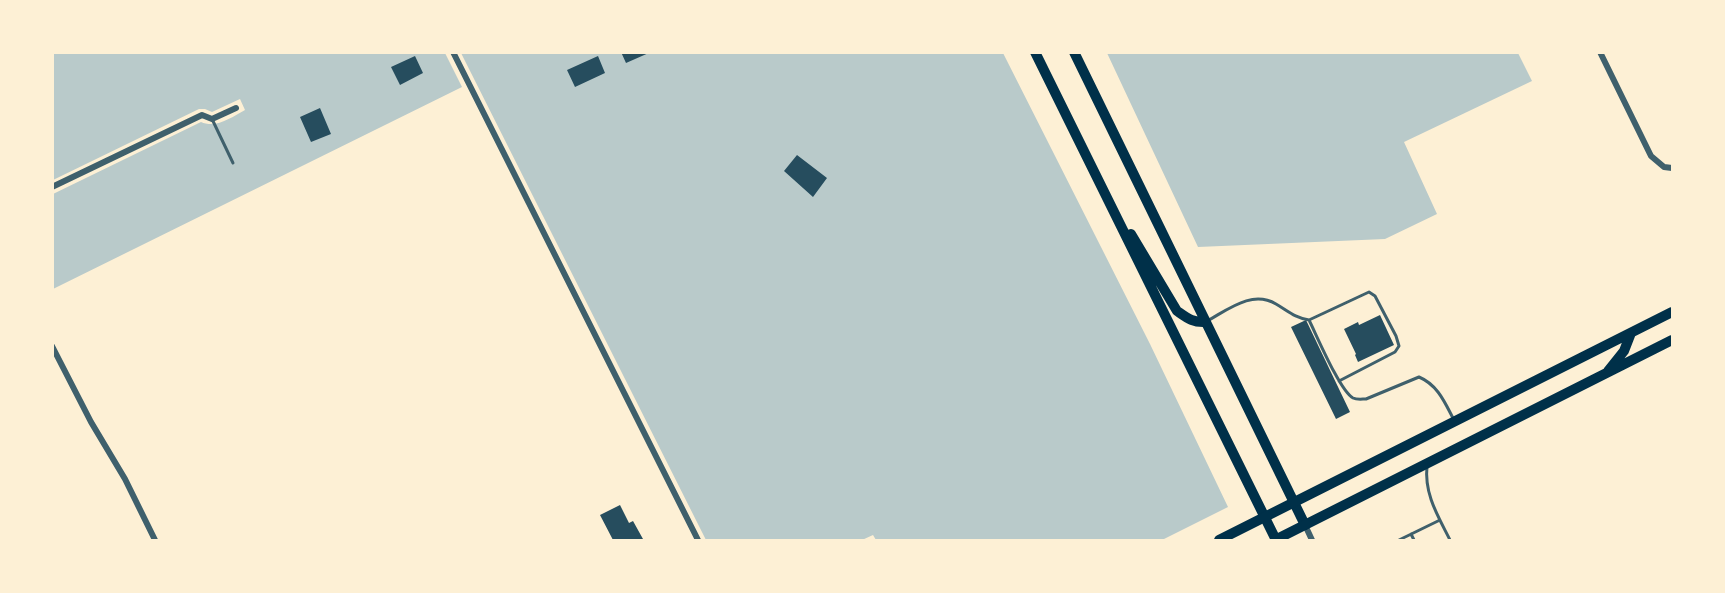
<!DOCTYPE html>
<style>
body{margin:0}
#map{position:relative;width:1725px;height:593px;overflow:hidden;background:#fdf0d5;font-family:Bitter,serif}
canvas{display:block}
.frame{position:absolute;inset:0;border:54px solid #fdf0d5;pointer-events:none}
</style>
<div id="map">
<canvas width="1725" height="593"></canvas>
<div class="frame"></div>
</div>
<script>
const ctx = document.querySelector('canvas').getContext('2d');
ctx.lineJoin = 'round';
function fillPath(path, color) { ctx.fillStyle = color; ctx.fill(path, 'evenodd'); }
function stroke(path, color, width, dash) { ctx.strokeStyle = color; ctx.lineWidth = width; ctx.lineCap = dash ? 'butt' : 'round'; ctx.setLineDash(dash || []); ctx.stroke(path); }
const green = new Path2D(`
 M 53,53 L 445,53 L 462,87 L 53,289 L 53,194 L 201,122 C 216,129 232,117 245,110 L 240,99 L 212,112 L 205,109 L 199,109 L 53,180 Z
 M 461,53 L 1003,53 L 1150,344 L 1228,507 L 1162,540 L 876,540 L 873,535 L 862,540 L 706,540 Z
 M 1107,53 L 1518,53 L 1532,81 L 1404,142 L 1437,214 L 1385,239 L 1198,247 Z`);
const building = new Path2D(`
 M 621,52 L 651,52 L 626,63 Z
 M 415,56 L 423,73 L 400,85 L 391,67 Z
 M 598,56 L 605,73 L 575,87 L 567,70 Z
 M 320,108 L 331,134 L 311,142 L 300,117 Z
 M 797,155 L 827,178 L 813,197 L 784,171 Z
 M 1380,315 L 1394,345 L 1358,362 L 1355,355 L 1356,354 L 1344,329 L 1358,322 L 1359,325 Z
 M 1306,320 L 1350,412 L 1336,419 L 1291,327 Z
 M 620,505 L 629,523 L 633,521 L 643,539 L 613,540 L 600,515 Z`);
const service = new Path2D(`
 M 212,119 L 233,163
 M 1309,320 L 1369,292 L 1375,296 L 1396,336 L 1399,346 L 1395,352 L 1339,381
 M 1207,321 C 1229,309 1252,290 1276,304 C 1288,311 1295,318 1309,320 C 1317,336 1340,391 1353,398 C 1357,400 1362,399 1366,399 L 1419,377 C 1438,385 1445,403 1454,420
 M 1427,466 C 1424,494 1438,516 1450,540
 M 1411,534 L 1414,540
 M 1399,540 L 1440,520`);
const minor = new Path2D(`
 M 453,52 L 698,540
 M 1600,52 L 1651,156 L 1664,167 L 1672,168
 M 52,187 L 202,115 L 212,119 L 236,108
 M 52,346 L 91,422 L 125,479 L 155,540
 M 1305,525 L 1312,540`);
const primary = new Path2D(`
 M 1035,52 L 1276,540
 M 1074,52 L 1305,525
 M 1131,234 L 1177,311 C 1187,318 1193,323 1206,322`);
const trunk = new Path2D(`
 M 1608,371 L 1624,351 L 1631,333
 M 1219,540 L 1672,312
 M 1275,540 L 1672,340`);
fillPath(green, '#b9caca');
fillPath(building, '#264d5e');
stroke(service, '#3f606c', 3);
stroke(minor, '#3f606c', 6);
stroke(primary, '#003049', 10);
stroke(trunk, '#003049', 10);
</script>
